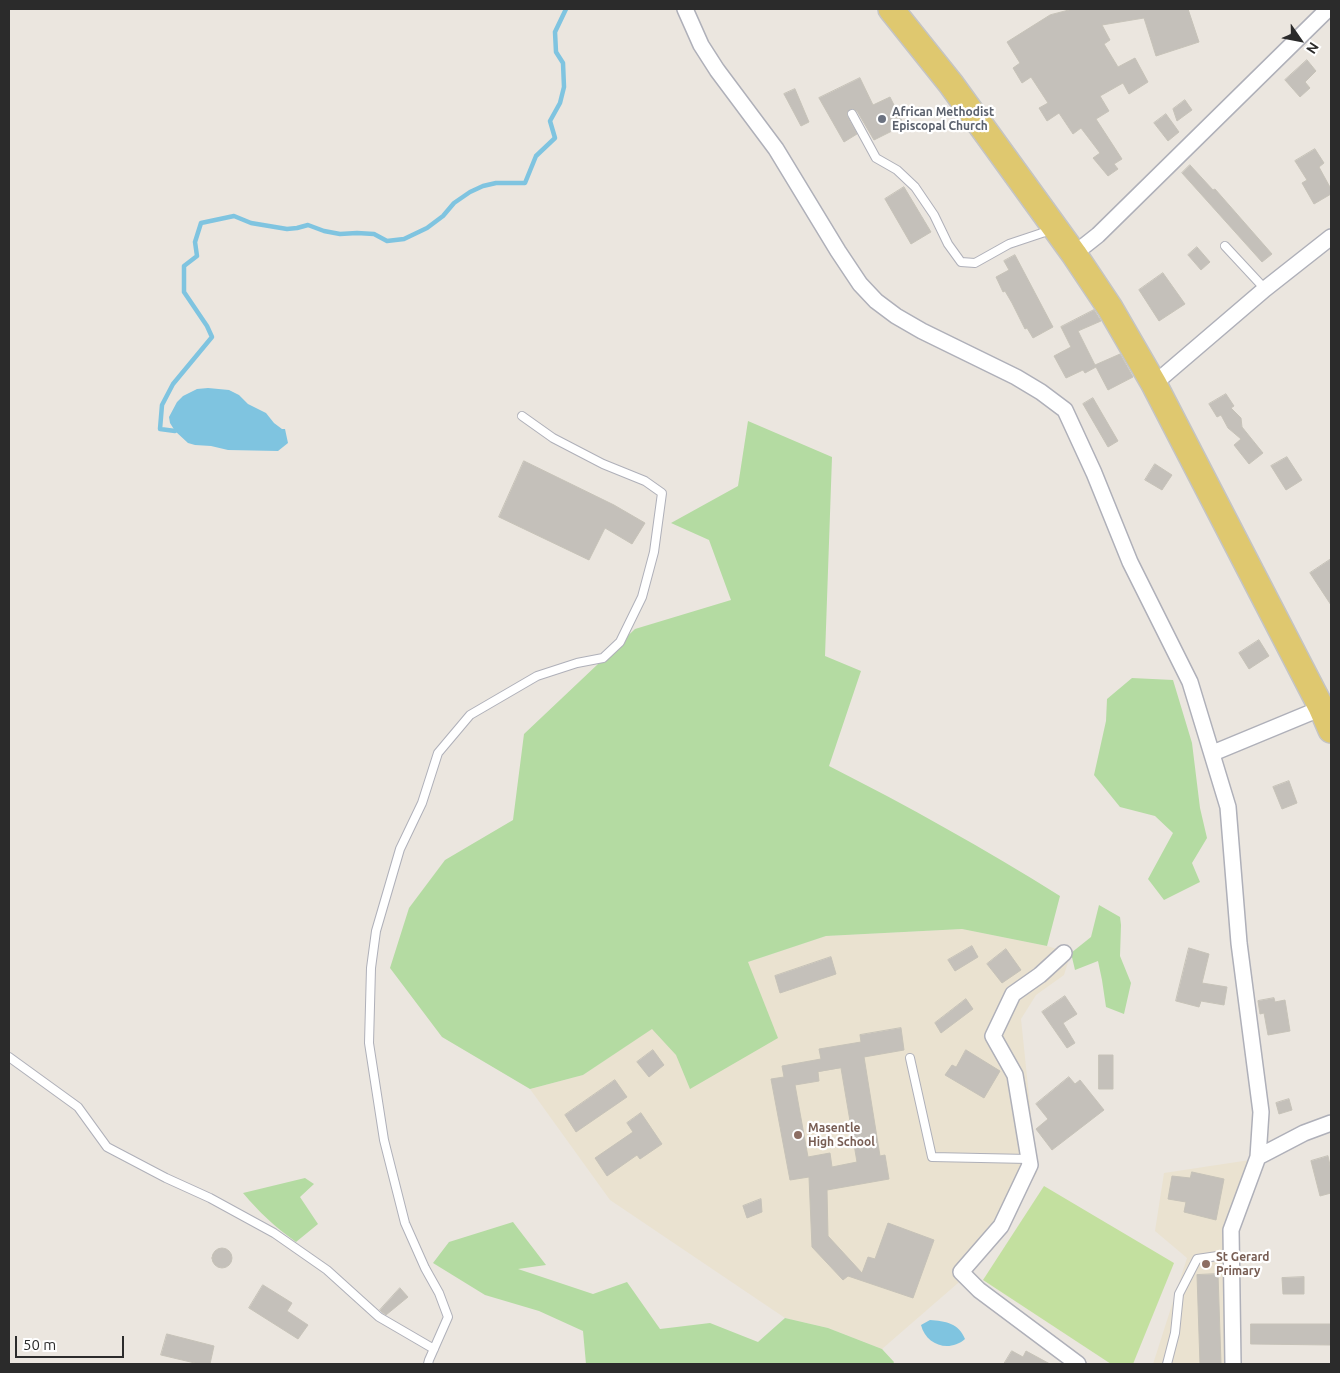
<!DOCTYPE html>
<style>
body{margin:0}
#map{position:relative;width:1340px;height:1373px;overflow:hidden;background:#ebe6df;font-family:Ubuntu,sans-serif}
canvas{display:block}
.frame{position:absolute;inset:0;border:10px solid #2b2b2b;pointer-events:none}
.north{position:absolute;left:1275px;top:15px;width:50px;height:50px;-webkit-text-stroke:4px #fff;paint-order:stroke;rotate:123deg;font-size:14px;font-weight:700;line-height:20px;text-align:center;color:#2b2b2b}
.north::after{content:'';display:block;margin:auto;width:18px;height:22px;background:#2b2b2b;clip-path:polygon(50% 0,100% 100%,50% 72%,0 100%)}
.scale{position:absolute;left:15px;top:1336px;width:109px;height:22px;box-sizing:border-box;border:2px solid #2b2b2b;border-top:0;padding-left:6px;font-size:15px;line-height:18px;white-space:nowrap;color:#2b2b2b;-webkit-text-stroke:4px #fff;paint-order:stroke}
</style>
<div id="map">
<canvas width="1340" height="1373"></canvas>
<div class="frame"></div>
<div class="north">N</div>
<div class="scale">50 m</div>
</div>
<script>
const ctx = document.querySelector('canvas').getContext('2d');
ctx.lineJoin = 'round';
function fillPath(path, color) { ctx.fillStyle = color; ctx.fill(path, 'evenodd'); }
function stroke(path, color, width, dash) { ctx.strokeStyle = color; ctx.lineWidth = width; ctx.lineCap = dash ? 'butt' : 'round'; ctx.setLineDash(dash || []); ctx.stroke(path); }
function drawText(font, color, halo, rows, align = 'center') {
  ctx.font = font + ' Ubuntu,sans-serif'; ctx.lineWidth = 4.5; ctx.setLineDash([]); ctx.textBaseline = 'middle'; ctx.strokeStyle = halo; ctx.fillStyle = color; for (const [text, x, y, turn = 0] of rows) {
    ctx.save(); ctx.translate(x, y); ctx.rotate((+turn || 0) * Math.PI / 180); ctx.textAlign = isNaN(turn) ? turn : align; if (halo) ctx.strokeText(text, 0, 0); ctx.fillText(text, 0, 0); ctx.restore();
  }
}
const education = new Path2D(`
 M 962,929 L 1047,946 L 1071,953 L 1064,975 L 1036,995 L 1021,1019 L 1037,1173 L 973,1270 L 882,1349 L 828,1328 L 785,1318 L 610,1200 L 530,1089 L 583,1075 L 748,962 L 826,936 Z
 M 1250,1160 L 1225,1225 L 1230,1364 L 1153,1364 L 1187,1258 L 1155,1231 L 1164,1173 Z`);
const green = new Path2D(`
 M 748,421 L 832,457 L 825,656 L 861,671 L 829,766 C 908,806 985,849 1060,896 L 1047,946 L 962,929 L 826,936 L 748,962 L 778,1038 L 690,1089 L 676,1055 L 652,1029 L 583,1075 L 530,1089 L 442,1037 L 390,968 L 409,908 L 445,860 L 513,820 L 524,734 L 635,629 L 731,600 L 709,540 L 671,523 L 738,486 Z
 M 1132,678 L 1173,680 L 1192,743 L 1200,808 L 1207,838 L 1192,863 L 1200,882 L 1164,900 L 1148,879 L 1173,833 L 1155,816 L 1120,807 L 1094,775 L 1106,721 L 1107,699 Z
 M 1099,905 L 1120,917 L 1121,925 L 1120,956 L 1131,983 L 1124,1014 L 1106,1007 L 1102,980 L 1098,961 L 1075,970 L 1071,953 L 1091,937 Z
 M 305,1178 L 314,1184 L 300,1197 L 318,1224 L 296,1242 C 275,1227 259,1212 243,1193 Z
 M 513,1222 L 546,1265 L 518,1269 L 593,1294 L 627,1282 L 660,1329 L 710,1323 L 758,1342 L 785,1318 L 828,1328 L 882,1349 L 894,1362 L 893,1364 L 586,1364 L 583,1331 L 539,1311 L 485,1295 L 433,1263 L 449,1242 Z`);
const pitch = new Path2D(`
 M 1044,1186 L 1174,1263 L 1133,1364 L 1111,1364 L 983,1280 Z`);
const water = new Path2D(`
 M 208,388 L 229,390 L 239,395 L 248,404 L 266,413 L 274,423 L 282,429 L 285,429 L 288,443 L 278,451 L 228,450 L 211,446 L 195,445 L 188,443 L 175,431 L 170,423 L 169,417 L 177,402 L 183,396 L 197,389 Z
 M 930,1320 C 945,1321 959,1323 965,1339 C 949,1353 926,1345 921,1325 Z`);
const stream = new Path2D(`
 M 175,431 L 160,429 L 162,405 L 173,384 L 212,337 L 207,326 L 184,292 L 184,266 L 197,256 L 195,242 L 201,223 L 234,216 L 251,223 L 287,229 L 297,228 L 308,225 L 324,231 L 340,234 L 357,233 L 374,234 L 387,241 L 404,239 L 427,228 L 443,216 L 454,203 L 470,192 L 483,186 L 496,183 L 525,183 L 536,156 L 555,138 L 550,121 L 560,103 L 564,87 L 563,63 L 556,52 L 555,32 L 566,9`);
const building = new Path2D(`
 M 1073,9 L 1188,9 L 1199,42 L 1156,56 L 1144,18 L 1102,25 L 1110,40 L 1104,44 L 1118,67 L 1135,58 L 1148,82 L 1129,94 L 1123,83 L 1100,96 L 1109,111 L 1096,119 L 1122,159 L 1114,164 L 1118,169 L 1108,176 L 1093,158 L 1100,153 L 1081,128 L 1073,134 L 1059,113 L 1047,121 L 1039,108 L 1048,103 L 1031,77 L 1022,83 L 1013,68 L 1020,63 L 1007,42 L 1050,15 Z
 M 1307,60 L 1316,71 L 1305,82 L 1310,88 L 1300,97 L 1285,80 Z
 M 860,78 L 873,105 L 890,97 L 904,125 L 874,140 L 857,111 L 850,109 L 847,112 L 847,116 L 857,134 L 844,142 L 819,98 Z
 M 795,89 L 809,122 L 801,126 L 784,94 Z
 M 1185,100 L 1192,110 L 1177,121 L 1173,109 Z
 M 1166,114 L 1179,132 L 1168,141 L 1154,123 Z
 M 1315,149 L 1324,163 L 1319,167 L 1331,189 L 1331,194 L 1314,204 L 1302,183 L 1307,180 L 1295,161 Z
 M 1190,165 L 1213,190 L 1215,189 L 1272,254 L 1262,262 L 1182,173 Z
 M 904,187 L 931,232 L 911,244 L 885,199 Z
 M 1197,247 L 1210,262 L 1201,270 L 1188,255 Z
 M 1015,255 L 1053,327 L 1033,338 L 1027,328 L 1025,329 L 1012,303 L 1005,291 L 1003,292 L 996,277 L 1009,270 L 1004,261 Z
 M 1163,273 L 1185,304 L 1159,321 L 1139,290 Z
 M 1094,310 L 1101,321 L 1078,331 L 1095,365 L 1120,354 L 1133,377 L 1108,390 L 1096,367 L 1085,373 L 1083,370 L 1066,378 L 1054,356 L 1071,347 L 1061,327 Z
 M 1226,394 L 1234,406 L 1231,408 L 1241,418 L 1242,427 L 1263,453 L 1249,464 L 1234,445 L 1241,439 L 1228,428 L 1221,415 L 1217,417 L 1209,404 Z
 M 1093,398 L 1118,441 L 1108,447 L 1083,404 Z
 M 1287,457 L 1302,480 L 1286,490 L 1271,466 Z
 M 524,461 L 614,505 L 645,523 L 632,544 L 605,528 L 589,560 L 499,517 Z
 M 1155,464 L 1172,475 L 1162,490 L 1145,480 Z
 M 1331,559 L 1331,605 L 1310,573 Z
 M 1259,640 L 1269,656 L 1249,669 L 1239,653 Z
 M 1289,781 L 1297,803 L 1282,809 L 1273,787 Z
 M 972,946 L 978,957 L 955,971 L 948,960 Z
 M 1189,948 L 1209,954 L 1202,983 L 1227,987 L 1224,1005 L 1201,1001 L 1199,1007 L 1176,1001 Z
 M 1006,949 L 1021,970 L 1002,983 L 987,964 Z
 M 831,957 L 836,974 L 780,993 L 775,976 Z
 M 1065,996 L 1077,1014 L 1063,1023 L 1075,1043 L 1067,1048 L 1042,1012 Z
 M 1274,998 L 1275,1002 L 1285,1000 L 1290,1031 L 1268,1035 L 1264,1013 L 1260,1014 L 1258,1001 Z
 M 966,999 L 973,1009 L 941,1033 L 935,1023 Z
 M 901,1028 L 904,1050 L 864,1057 L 880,1156 L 885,1155 L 889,1179 L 827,1190 L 828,1236 L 862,1273 L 868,1257 L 875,1259 L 888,1223 L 934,1240 L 913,1298 L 848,1276 L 843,1280 L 812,1247 L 809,1177 L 790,1180 L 771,1079 L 784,1077 L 782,1066 L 821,1059 L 819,1049 L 861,1042 L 860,1035 ZM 841,1068 L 857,1162 L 832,1167 L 830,1153 L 808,1157 L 795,1085 L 819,1081 L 818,1072 Z
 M 653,1050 L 664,1065 L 649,1077 L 637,1062 Z
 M 966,1050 L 1000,1071 L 984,1098 L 945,1075 L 952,1065 L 956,1067 Z
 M 1099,1055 L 1113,1055 L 1113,1089 L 1099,1089 Z
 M 1069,1077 L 1075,1084 L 1080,1080 L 1104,1110 L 1052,1150 L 1036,1129 L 1048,1119 L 1036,1104 Z
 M 615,1080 L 627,1097 L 576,1132 L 565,1115 Z
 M 1289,1099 L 1292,1110 L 1279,1114 L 1276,1103 Z
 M 641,1113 L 662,1144 L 640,1159 L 637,1155 L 607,1176 L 595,1158 L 633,1132 L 627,1123 Z
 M 1328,1156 L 1331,1170 L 1331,1193 L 1320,1196 L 1311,1161 Z
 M 1192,1172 L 1224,1179 L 1216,1220 L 1184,1212 L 1186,1202 L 1168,1199 L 1172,1176 L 1190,1178 Z
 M 761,1199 L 762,1212 L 747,1218 L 743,1206 Z
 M212 1258a10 10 0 1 1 20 0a10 10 0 1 1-20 0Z
 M 1218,1274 L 1221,1364 L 1200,1364 L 1197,1275 Z
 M 1304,1277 L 1304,1294 L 1283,1294 L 1282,1278 Z
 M 263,1285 L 292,1303 L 287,1311 L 308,1325 L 298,1339 L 249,1308 Z
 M 400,1288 L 408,1297 L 386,1315 L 382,1312 L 380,1310 Z
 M 1251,1324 L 1331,1324 L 1331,1345 L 1251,1344 Z
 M 167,1334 L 214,1346 L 210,1364 L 199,1364 L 161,1355 Z
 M 1012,1351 L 1023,1357 L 1026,1351 L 1050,1364 L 1004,1364 Z`);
const lane = new Path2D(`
 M 852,114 L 876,158 L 897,170 L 915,187 L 934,215 L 948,244 L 961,262 L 975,263 L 1009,244 L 1051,230
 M 1225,246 L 1265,289
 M 9,1057 L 78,1107 L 107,1147 L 166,1178 L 210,1198 L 274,1233 L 327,1270 L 379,1317 L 434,1349
 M 910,1058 L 932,1157 L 1029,1159
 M 428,1364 L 429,1360 L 448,1317 L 439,1293 L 425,1268 L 405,1223 L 384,1140 L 369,1043 L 371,968 L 376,931 L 400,849 L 422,803 L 438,753 L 470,715 L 537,676 L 577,663 L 603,658 L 620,642 L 642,597 L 654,552 L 662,493 L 645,481 L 603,464 L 553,438 L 522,416
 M 1167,1364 L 1175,1333 L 1179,1294 L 1197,1259 L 1231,1254`);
const street = new Path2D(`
 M 685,9 L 701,45 L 717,70 L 776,149 L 838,251 L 860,284 L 876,301 L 896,316 L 922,331 L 1016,377 L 1041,392 L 1065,410 L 1094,473 L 1130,562 L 1190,682 L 1228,807 L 1239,943 L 1261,1112 L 1258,1157 L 1231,1230 L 1233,1364
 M 1074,254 L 1098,235 L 1328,9
 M 1154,384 L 1265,289 L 1331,237
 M 1213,753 L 1329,705
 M 1064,953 L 1040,975 L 1013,994 L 993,1036 L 1015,1075 L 1030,1165 L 1001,1226 L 961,1272 L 979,1290 L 1078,1364
 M 1258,1157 L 1304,1133 L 1331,1123`);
const primary = new Path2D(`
 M 891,9 L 951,84 L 1074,254 L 1110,308 L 1154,384 L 1321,707 L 1331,730`);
const markers = [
 [882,119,5,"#6b7280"],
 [798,1135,5,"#8d6e63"],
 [1206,1264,5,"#8d6e63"]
];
const worshipNames = [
 ["African Methodist",892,112],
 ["Episcopal Church",892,126]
];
const educationNames = [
 ["Masentle",808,1128],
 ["High School",808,1142],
 ["St Gerard",1216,1257],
 ["Primary",1216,1271]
];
fillPath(education, '#eae2d0');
fillPath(green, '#b4dba2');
fillPath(pitch, '#c3e09f');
fillPath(water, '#7fc4e0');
stroke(stream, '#7fc4e0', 4.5);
fillPath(building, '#c4c0ba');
stroke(building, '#c6c2b8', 1);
stroke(lane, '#afb0b9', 10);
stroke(street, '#afb0b9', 18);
stroke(primary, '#c4c4c4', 28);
stroke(lane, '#fff', 8);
stroke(street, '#fff', 15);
stroke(primary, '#dfc86f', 25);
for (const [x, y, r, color] of markers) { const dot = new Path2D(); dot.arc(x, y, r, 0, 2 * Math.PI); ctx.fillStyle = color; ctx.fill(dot); stroke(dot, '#fff', 2); }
drawText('bold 12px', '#5b616d', '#fff', worshipNames, 'left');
drawText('bold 12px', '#785e54', '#fff', educationNames, 'left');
</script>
